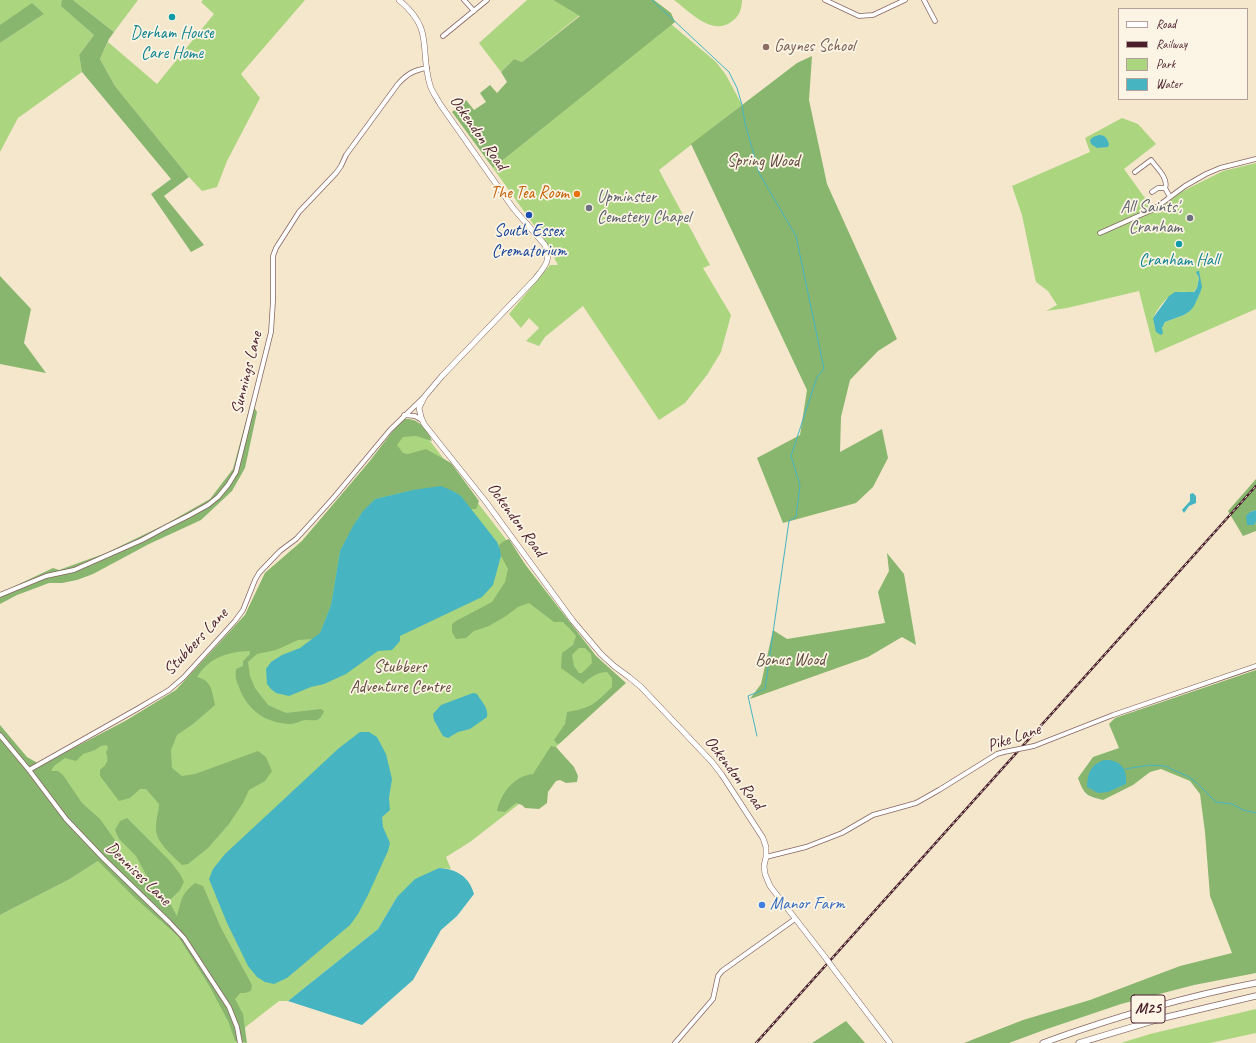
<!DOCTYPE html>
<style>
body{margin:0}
#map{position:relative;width:1256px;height:1043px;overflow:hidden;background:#f4e7cc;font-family:Caveat,sans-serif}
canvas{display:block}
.legend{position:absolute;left:1118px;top:8px;width:130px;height:92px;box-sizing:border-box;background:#fcf5e5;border:1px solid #b59f9b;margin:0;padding:5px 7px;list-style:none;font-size:12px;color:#4a1f2b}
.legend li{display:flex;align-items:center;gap:8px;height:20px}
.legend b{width:20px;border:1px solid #b59f9b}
</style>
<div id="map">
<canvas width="1256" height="1043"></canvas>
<ul class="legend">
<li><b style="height:5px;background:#fff"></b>Road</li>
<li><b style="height:5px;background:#4a1f2b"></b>Railway</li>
<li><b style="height:11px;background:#acd580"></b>Park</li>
<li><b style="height:11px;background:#46b4c1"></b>Water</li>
</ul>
</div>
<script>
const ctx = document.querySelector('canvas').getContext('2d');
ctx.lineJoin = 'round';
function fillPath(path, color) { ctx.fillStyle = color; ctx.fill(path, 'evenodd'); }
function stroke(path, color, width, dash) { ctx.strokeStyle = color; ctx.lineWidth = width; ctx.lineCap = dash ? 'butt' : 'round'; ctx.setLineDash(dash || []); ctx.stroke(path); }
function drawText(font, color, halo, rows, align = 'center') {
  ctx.font = font + ' Caveat,sans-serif'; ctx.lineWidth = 3.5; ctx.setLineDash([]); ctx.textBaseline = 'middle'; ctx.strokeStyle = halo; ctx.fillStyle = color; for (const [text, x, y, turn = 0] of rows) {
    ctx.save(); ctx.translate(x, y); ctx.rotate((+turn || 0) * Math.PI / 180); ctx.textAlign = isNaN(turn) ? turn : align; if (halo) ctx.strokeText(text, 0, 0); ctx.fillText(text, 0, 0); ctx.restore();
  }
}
const green = new Path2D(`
 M 0,0 L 63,0 L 63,7 L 94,35 L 79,55 L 82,72 L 18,118 L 0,152 L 0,43 L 44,14 L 0,26 Z
 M 73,0 L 138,0 L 114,32 Z
 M 203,0 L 305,0 L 241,74 L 260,98 L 227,161 L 217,187 L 202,191 L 189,177 L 115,86 L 100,59 L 108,42 L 157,84 L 214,14 L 201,2 Z
 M 527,0 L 553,0 L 580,15 L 522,62 L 514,59 L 501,72 L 479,43 Z
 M 674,0 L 742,0 C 742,9 739,17 731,22 C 711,36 689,11 674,0 Z
 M 671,24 L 716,62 L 726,75 L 742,105 L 659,170 L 710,265 L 703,268 L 731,315 L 721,352 L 707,375 L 685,403 L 659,420 L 583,306 L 545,337 L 539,346 L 526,341 L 539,328 L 529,318 L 521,328 L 509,314 L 550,265 L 558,265 L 546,242 L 493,168 Z
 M 1122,118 L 1138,124 L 1156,144 L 1124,169 L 1155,212 L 1181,192 L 1223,171 L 1256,163 L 1256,309 L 1155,353 L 1139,291 L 1067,308 L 1046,311 L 1057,305 L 1048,291 L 1036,282 L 1022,215 L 1012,186 L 1090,152 L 1085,138 ZM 1199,273 L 1200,293 L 1190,311 L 1184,315 L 1165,322 L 1162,328 L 1153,318 C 1159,307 1167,294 1180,292 C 1185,291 1189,293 1193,292 L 1197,288 L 1199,278 L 1197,275 Z
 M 403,423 L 420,428 L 596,656 L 624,682 L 556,747 L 519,804 L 470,842 L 446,857 L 451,869 L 439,868 L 397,897 L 378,929 L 288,1001 L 279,1001 L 243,1029 L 240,1043 L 0,1043 L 0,915 L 70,879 L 106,856 L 38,771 L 127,720 L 176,690 L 245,615 L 265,573 L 302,541 Z
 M 1256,1009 L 1256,1033 L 1210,1043 L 1121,1043 L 1150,1034 Z`);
const forest = new Path2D(`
 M 62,0 L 73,0 L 114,32 L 109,39 L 100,59 L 115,86 L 189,177 L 164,196 L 204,245 L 191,252 L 151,194 L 171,179 L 82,72 L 79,55 L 94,35 L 61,6 Z
 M 553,0 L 654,0 L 671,13 L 675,22 L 493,168 L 452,112 L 466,100 L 474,110 L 486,102 L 480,93 L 490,85 L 497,93 L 507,82 L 501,72 L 514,59 L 522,62 L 580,16 Z
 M 32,3 L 44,14 L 0,43 L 0,25 Z
 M 812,56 L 809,100 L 827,184 L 897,339 L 878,351 L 850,380 L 841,417 L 840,452 L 882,429 L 888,458 L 873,487 L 856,503 L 783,523 L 757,458 L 800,435 L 807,390 L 691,144 L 797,63 Z
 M 0,276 L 31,309 L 24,343 L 46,373 L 0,364 Z
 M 251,402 L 257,412 L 245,468 L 232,491 L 201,520 L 149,544 L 93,574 L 77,580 L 62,583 L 49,583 L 17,595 L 0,604 L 0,593 L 53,568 L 59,570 L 106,553 L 166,524 L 210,499 L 233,469 Z
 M 405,419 C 418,418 428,429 432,441 L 416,436 L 403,437 L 397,445 L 403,453 L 408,454 L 426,449 L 451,463 L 479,501 L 476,509 L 471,509 L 461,496 L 453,491 L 413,490 L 375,499 L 358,518 L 340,551 L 331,605 L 320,633 L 313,639 L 298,640 L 276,650 L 257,654 L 248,662 L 250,676 L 255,688 L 268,705 L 286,713 L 321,709 L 324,711 C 319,723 316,720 305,720 C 300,721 295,724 290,724 C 265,723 247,710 239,687 C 236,681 235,676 236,669 L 243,666 L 243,661 L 250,654 L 250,651 C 227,652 210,657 197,677 C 212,681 212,691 215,705 L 193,724 L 177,735 L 171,750 L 172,768 L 182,776 L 195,774 L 258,751 L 266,757 L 272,771 L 265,781 L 249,790 L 243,803 L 229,824 L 208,848 L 188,864 L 182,865 C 172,855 154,841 156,826 C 156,818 159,812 159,804 L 146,789 L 140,789 L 130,798 L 119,801 L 100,776 L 100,770 C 107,764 109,761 106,752 L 108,748 L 107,745 L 101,746 L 95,750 L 83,754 L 76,761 L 65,758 L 54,766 L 51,771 L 58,771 L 63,775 L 82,803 L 100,819 L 117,843 L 113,852 L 127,872 L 134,877 L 140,877 L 150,882 L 136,856 L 119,839 L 115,830 L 120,821 L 127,818 L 170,861 L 180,874 L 184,882 L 180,890 L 171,899 L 167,898 L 177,916 C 182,900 180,895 195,883 L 203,886 L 221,928 L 252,985 L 251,991 L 245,993 L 240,993 L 235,999 L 243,1014 L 247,1043 L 235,1041 L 229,1023 L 210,987 L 178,936 L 135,898 L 98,861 L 70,879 L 0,915 L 0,725 L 27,757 L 41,765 L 127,720 L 176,690 L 245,615 L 265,573 L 302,541 L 369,462 L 395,428 Z
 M 1256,479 L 1256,510 L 1250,512 L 1254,525 L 1256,522 L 1256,531 L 1243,536 L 1228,511 Z
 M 509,539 L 526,566 L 596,656 L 626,683 L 560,743 L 557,744 L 554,740 L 565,724 L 567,712 C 591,708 595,704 612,687 L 612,678 L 607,672 C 597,672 590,678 583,684 L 561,668 L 562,653 L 573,645 L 576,636 L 570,629 L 563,622 L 554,622 L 529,603 L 518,607 L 506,616 L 489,626 L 474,631 L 466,638 L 456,639 L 452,632 L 452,624 L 456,621 L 492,602 L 505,582 L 508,569 L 501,556 L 499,545 L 504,541 ZM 579,648 L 585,648 L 591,654 L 592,663 L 582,673 L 579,673 L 574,666 L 572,655 Z
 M 887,553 L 904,574 L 916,645 L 902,637 L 868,657 L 750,699 L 761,684 L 773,630 L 787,639 L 885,623 L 878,592 L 889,571 Z
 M 1256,670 L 1256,973 L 1194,985 L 1121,1004 L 1044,1030 L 1009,1043 L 964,1043 L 1023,1020 L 1090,1000 L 1180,966 L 1232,953 L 1210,896 L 1205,832 L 1200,794 L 1190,781 L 1161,769 L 1150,772 L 1133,785 L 1103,800 C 1087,796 1084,795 1078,778 L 1093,757 L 1119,748 L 1109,724 L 1115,718 Z
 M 551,746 L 556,747 L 574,767 L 578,776 L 577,782 L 566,783 L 560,780 L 556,781 L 548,792 L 547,803 L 539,809 L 525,808 L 522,805 L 516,803 L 505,812 L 497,811 C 501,793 514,776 533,774 Z
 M 846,1021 L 865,1043 L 812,1043 Z`);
const water = new Path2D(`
 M 1099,135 C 1105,135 1107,138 1109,144 L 1108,147 L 1097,148 L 1091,144 L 1090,140 L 1093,137 Z
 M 1198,271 L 1199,271 L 1202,287 L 1200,293 L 1194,306 L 1190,311 L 1184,315 L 1165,322 L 1162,328 L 1163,333 L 1161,335 L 1156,332 L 1153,318 L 1169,296 L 1175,292 L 1194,292 L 1197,288 L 1199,278 L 1196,272 Z
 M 441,486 L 453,491 L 461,496 L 497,542 L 500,549 L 501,556 L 493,585 L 482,597 L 400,636 L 400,641 L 392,650 L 378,651 L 346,674 L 324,684 L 311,687 L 289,696 L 276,693 L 271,689 L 267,684 L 266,669 L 271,662 L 282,655 L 300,648 L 320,633 L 331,605 L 340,551 L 353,526 L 363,511 L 375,499 L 413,490 Z
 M 1193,493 L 1196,496 L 1196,503 L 1189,506 L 1184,513 L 1182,510 L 1190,501 L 1190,494 Z
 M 1256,510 L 1256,522 L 1254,525 L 1247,525 L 1246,516 L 1250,512 Z
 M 473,693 L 477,694 C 481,701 489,708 487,717 L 470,729 L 458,732 L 448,738 L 443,736 L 434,720 L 433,714 L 441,705 Z
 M 360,732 L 369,732 L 377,737 L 386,754 L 392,779 L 389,798 L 390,810 L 382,817 L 383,827 L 390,843 L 388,851 L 368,895 L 358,914 L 350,925 L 287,978 L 274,984 L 265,982 L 257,977 L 248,966 L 227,923 L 209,879 L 213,869 L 225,854 L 339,748 Z
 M 1104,760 C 1119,759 1128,768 1126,784 L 1108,792 L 1098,793 L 1087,787 C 1088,773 1090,765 1104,760 Z
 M 439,868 C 456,869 469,876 474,894 L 457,916 L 441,930 L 413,980 L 362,1025 L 288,1001 L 378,929 L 397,897 L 415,879 Z`);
const stream = new Path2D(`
 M 652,0 L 729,72 L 737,88 L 742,105 L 745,123 L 759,173 L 796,236 L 824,369 L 817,377 L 791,456 L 800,485 L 796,517 L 789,521 L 765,689 L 748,696 L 757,736
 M 1125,769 L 1150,765 L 1165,766 L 1189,777 L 1197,783 L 1216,802 L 1232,804 L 1243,810 L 1256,813`);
const minor = new Path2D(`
 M 464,0 L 474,11
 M 825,0 L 859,16 L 873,15 L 905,0
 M 924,0 L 935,21
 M 443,36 L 487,0
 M 1135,172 L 1151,160 C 1157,168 1169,179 1165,188 L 1170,197
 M 1152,192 L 1158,188 L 1165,188
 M 1100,233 L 1154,209 L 1185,186 L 1206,174 L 1220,168 L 1256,159
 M 404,415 L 415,416 L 422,420
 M 0,595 L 46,576 L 74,570 L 142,540 L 168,526 L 188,516 L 208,505 L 218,497 L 228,485 L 236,472 L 271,332 L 273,301 L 273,256 L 276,248 L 299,212 L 336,173 L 341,166 L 346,155 L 398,84 C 407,74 414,70 427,68
 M 0,735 L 29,770 L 66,819 L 103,858 L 169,922 L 184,938 L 229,1007 L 237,1027 L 240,1043
 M 1034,746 L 1113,715 L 1256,666
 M 29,770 L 137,709 L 169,690 L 184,677 L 235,621 L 243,610 L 255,580 L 259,573 L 280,551 L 296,539 L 309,525 L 335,496 L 390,430 L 423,398
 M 766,857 L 806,847 L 842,833 L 873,815 L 916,803 L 939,790 L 997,754 L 1004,752
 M 675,1043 L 713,999 L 718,976 L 722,971 L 795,919`);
const major = new Path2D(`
 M 399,0 C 435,30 419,48 430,85 C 432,92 437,98 440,104 L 513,208 L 545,245 C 552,261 544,267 535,279 L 442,376 L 425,396 L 419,408 L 421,417 L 424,424 L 486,502 L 573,621 L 601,654 L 614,666 L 629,677 L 641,687 L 712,762 L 722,775 L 763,838 L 766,847 L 766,857 L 764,866 L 765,874 L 770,886 L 825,957
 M 833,968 L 890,1043`);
const highway = new Path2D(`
 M 1043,1043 C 1112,1018 1183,997 1256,983
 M 1079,1043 L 1159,1019 L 1256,996`);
const rail = new Path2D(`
 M 756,1043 L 1256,486`);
const minorBridge = new Path2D(`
 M 1004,752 L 1034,746`);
const majorBridge = new Path2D(`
 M 825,957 L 833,968`);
const markers = [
 [172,17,4,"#0f9aa8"],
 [766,47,4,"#8d6e63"],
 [577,194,4,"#e8710a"],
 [589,208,4,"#6b7280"],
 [529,215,4,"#1a4fb4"],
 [1190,218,4,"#6b7280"],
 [1179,244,4,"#0f9aa8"],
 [762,905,4,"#3f7fe0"]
];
const shields = [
 [1148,1009,34]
];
const shieldNames = [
 ["M25",1148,1009]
];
const cultureNames = [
 ["Derham House",172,34],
 ["Care Home",172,54],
 ["Cranham Hall",1179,261]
];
const educationNames = [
 ["Gaynes School",774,47]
];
const streetNames = [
 ["Ockendon Road",478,133,55],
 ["Sunnings Lane",247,373,-76],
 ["Ockendon Road",516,520,54],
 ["Stubbers Lane",196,642,-47],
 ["Pike Lane",1014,738,-19],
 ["Ockendon Road",734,773,53],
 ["Dennises Lane",138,874,44]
];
const parkNames = [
 ["Spring Wood",763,162],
 ["Bonus Wood",790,661],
 ["Stubbers",400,668],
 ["Adventure Centre",400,688]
];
const foodNames = [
 ["The Tea Room",569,194]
];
const worshipNames = [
 ["Upminster",597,198],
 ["Cemetery Chapel",597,218],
 ["All Saints',",1182,208,"right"],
 ["Cranham",1182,228,"right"]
];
const transitNames = [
 ["South Essex",529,232],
 ["Crematorium",529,252]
];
const shopNames = [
 ["Manor Farm",770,905]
];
fillPath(green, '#acd580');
fillPath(forest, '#89b66e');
fillPath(water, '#46b4c1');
stroke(stream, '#46b4c1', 1);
stroke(minor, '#866563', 5.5);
stroke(major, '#866563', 6);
stroke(highway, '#866563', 7);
stroke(minor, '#fff', 4);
stroke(major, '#fff', 5);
stroke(highway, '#fff', 5.5);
stroke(rail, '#4a1f2b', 2.5);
stroke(rail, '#fcf5e5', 1, [3]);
stroke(minorBridge, '#866563', 5.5, []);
stroke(majorBridge, '#866563', 6, []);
stroke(minorBridge, '#fff', 4);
stroke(majorBridge, '#fff', 5);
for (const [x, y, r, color] of markers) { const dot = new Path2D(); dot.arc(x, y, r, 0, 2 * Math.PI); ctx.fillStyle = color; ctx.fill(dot); stroke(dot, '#fcf5e5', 1.5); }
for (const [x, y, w] of shields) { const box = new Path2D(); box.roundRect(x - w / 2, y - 14, w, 28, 3); ctx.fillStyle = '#fcf5e5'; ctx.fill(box); stroke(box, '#4a1f2b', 1); }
drawText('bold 16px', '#4a1f2b', null, shieldNames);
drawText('17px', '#0d838f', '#fcf5e5', cultureNames);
drawText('17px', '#785e54', '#fcf5e5', educationNames, 'left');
drawText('17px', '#4a1f2b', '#fcf5e5', streetNames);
drawText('17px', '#624c40', '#fcf5e5', parkNames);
drawText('17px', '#c56008', '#fcf5e5', foodNames, 'right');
drawText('17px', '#5b616d', '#fcf5e5', worshipNames, 'left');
drawText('17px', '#164399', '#fcf5e5', transitNames);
drawText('17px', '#366cbe', '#fcf5e5', shopNames, 'left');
</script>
